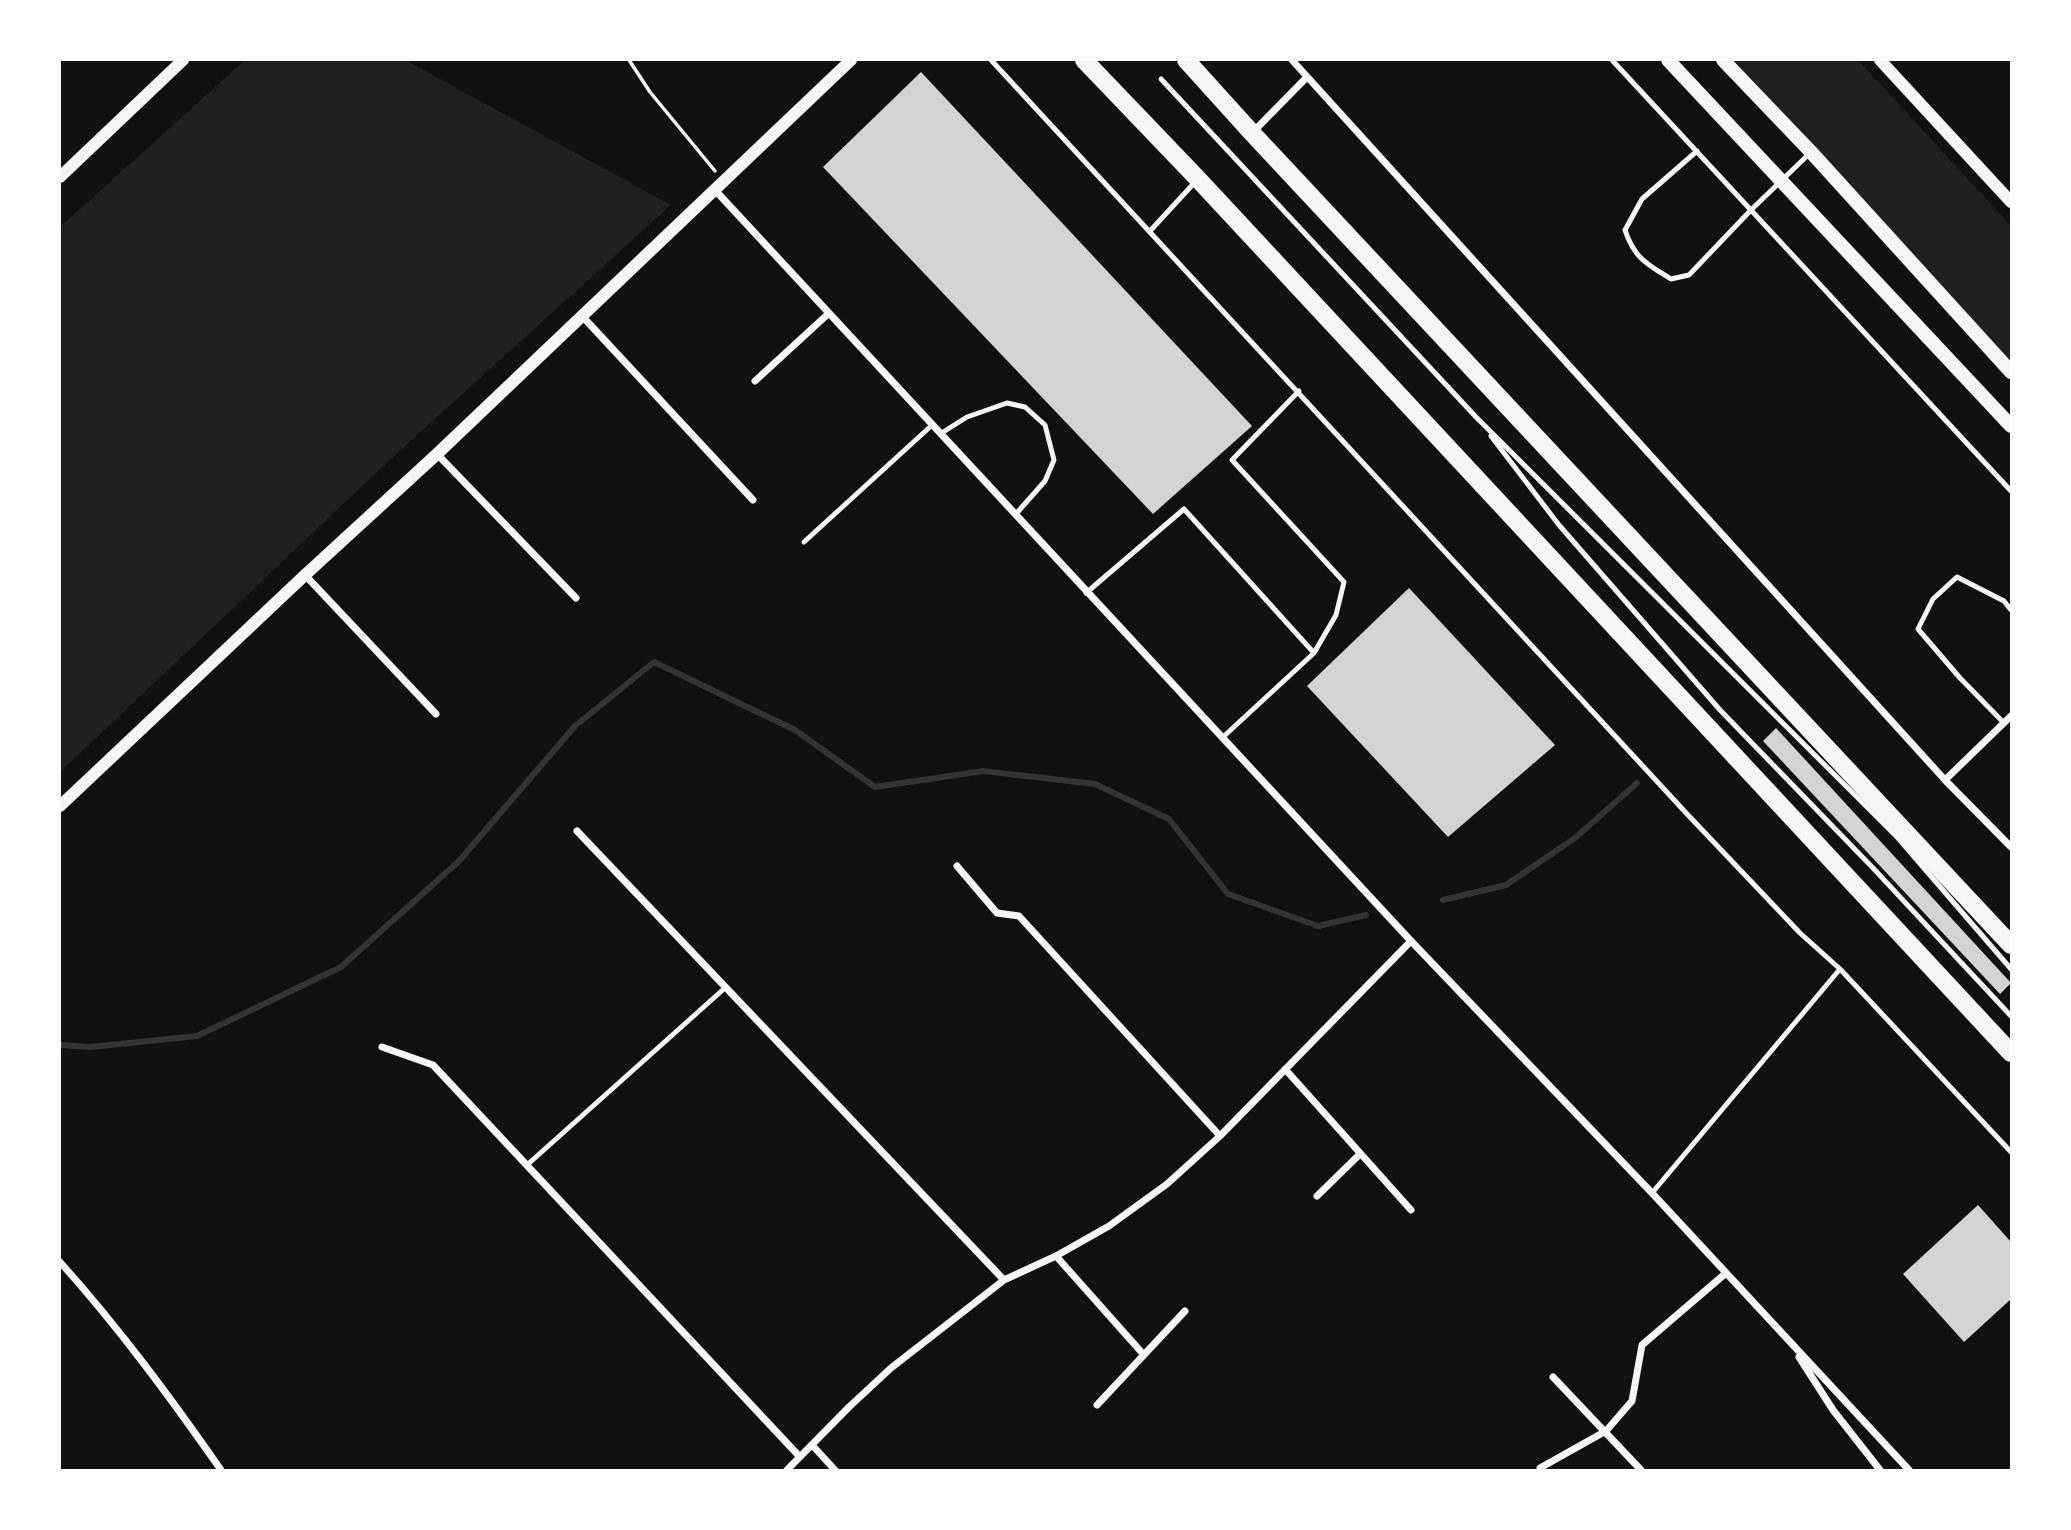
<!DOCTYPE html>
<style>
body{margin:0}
#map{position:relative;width:2071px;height:1530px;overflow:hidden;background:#111;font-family:Montserrat,sans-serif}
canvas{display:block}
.frame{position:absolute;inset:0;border:61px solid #fff;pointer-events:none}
</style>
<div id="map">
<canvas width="2071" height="1530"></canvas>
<div class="frame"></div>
</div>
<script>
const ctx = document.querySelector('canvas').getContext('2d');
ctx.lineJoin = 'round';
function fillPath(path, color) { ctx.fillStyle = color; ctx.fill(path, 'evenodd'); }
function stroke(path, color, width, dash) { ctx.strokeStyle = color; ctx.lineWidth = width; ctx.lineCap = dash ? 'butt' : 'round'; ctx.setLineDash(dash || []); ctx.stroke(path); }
const green = new Path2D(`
 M 245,60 L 405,60 L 671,205 L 393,457 L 60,772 L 60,227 Z
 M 1717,60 L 1858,60 L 2011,226 L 2011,372 Z`);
const stream = new Path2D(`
 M 1443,900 L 1506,885 L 1575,838 L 1637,783
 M 60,1045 L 91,1047 L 197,1036 L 341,967 L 459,861 L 575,726 L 654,662 L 795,730 L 875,787 L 983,771 L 1095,784 L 1169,819 L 1228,894 L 1318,926 L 1366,915`);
const building = new Path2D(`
 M 921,72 L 1252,426 L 1153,514 L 823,167 Z
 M 1409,588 L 1555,745 L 1448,837 L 1307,686 Z
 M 1776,728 L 2011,983 L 2000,994 L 1763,741 Z
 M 1978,1205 L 2011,1242 L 2011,1299 L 1964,1342 L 1903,1274 Z`);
const path = new Path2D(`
 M 629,60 L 650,92 L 715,171`);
const service = new Path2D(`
 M 991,60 L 1688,815 L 1800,933 L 1840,969 L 2011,1152
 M 1612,60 L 2011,491
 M 1161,79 L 1476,417 L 1898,838 L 2011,969
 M 1697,151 L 1642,199 L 1625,230 C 1634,258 1647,264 1671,279 L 1689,275 L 1751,210 L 1809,154
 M 1150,231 L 1196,181
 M 940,434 L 967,417 L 1007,403 L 1025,407 L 1045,425 L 1054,460 L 1045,481 L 1015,515
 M 1491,436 L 1559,525 L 1720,710 L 1873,868 L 2011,1016
 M 804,542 L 931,426
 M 1086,593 L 1184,509 L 1314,653
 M 2004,723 L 1960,678 L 1918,629 L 1933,599 L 1957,577 L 2004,601 L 2011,610
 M 1222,738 L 1314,653 L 1336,615 L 1344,582 L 1232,460 L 1299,391
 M 527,1165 L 726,987
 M 1652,1193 L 1840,969`);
const minor = new Path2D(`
 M 1292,60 L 1945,780 L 2011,847
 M 1252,133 L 1307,77
 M 714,189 L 1411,941 L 1652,1193 L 1909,1470
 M 583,317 L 753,500
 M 755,381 L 828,314
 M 437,454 L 576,598
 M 305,575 L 436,714
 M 1945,780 L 2011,716
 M 577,831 L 1004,1280
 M 957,866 L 997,913 L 1019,916 L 1220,1136
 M 382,1047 L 433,1065 L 800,1457
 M 1285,1069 L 1411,1210
 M 1317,1196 L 1360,1154
 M 1056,1256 L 1144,1355
 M 60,1262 C 120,1329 170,1397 221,1470
 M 1799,1357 L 1833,1410 L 1880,1470
 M 1553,1377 L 1641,1470
 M 1097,1405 L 1185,1311
 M 812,1445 L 835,1470
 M 1540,1468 L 1606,1431 L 1632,1401 L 1642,1345 L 1726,1273
 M 787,1470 L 849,1407 L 891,1368 L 1004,1280 L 1056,1256 L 1109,1226 L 1167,1184 L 1220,1136 L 1411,941`);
const tertiary = new Path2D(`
 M 1880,60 L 2011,202
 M 60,177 L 183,60
 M 60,806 L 305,575 L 437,454 L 851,60`);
const secondary = new Path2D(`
 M 1668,60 L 2011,426
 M 1723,60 L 1811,152 L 2011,372`);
const primary = new Path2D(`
 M 1084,60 L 1198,179 L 2011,1053
 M 1186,60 L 1252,133 L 2011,945`);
fillPath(green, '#202020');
stroke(stream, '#333', 6);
fillPath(building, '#d3d3d3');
stroke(path, '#f5f5f5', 3.5);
stroke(service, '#f5f5f5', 5);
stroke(minor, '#f5f5f5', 7);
stroke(tertiary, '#f5f5f5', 12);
stroke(secondary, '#f5f5f5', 14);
stroke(primary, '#f5f5f5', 18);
</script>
